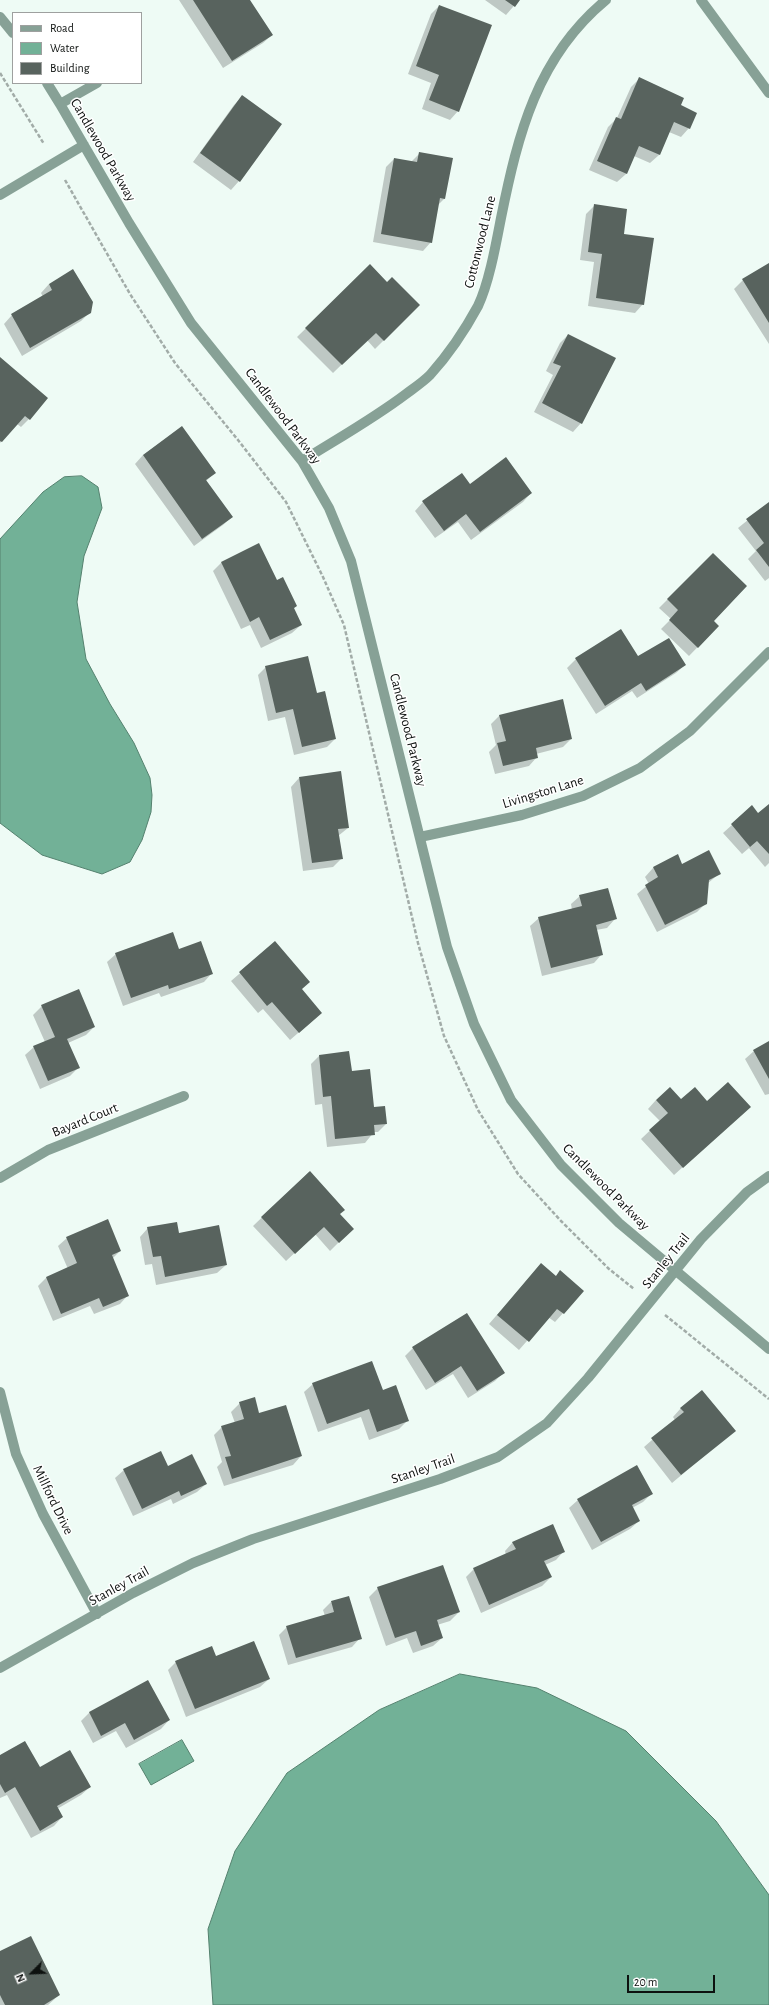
<!DOCTYPE html>
<style>
body{margin:0}
#map{position:relative;width:769px;height:2005px;overflow:hidden;background:#eefbf5;font-family:"Alegreya Sans",sans-serif}
canvas{display:block}
.legend{position:absolute;left:12px;top:12px;width:130px;height:72px;box-sizing:border-box;background:#fff;border:1px solid #9ea09f;margin:0;padding:5px 7px;list-style:none;font-size:12px;color:#0d110f}
.legend li{display:flex;align-items:center;gap:8px;height:20px}
.legend b{width:20px;border:1px solid #9ea09f}
.north{position:absolute;left:12px;top:1953px;width:40px;height:40px;-webkit-text-stroke:3px #fff;paint-order:stroke;rotate:246deg;font-size:11px;font-weight:700;line-height:16px;text-align:center;color:#0d110f}
.north::after{content:'';display:block;margin:auto;width:14px;height:18px;background:#0d110f;clip-path:polygon(50% 0,100% 100%,50% 72%,0 100%)}
.scale{position:absolute;left:627px;top:1975px;width:88px;height:18px;box-sizing:border-box;border:2px solid #0d110f;border-top:0;padding-left:5px;font-size:12px;line-height:14px;white-space:nowrap;color:#0d110f;-webkit-text-stroke:3px #fff;paint-order:stroke}
</style>
<div id="map">
<canvas width="769" height="2005"></canvas>
<ul class="legend">
<li><b style="height:5px;background:#87a196"></b>Road</li>
<li><b style="height:11px;background:#72b197"></b>Water</li>
<li><b style="height:11px;background:#58635e"></b>Building</li>
</ul>
<div class="north">N</div>
<div class="scale">20 m</div>
</div>
<script>
const ctx = document.querySelector('canvas').getContext('2d');
ctx.lineJoin = 'round';
function fillPath(path, color) { ctx.fillStyle = color; ctx.fill(path, 'evenodd'); }
function stroke(path, color, width, dash) { ctx.strokeStyle = color; ctx.lineWidth = width; ctx.lineCap = dash ? 'butt' : 'round'; ctx.setLineDash(dash || []); ctx.stroke(path); }
function drawText(font, color, halo, rows, align = 'center') {
  ctx.font = font + ' "Alegreya Sans",sans-serif'; ctx.lineWidth = 3; ctx.setLineDash([]); ctx.textBaseline = 'middle'; ctx.strokeStyle = halo; ctx.fillStyle = color; for (const [text, x, y, turn = 0] of rows) {
    ctx.save(); ctx.translate(x, y); ctx.rotate((+turn || 0) * Math.PI / 180); ctx.textAlign = isNaN(turn) ? turn : align; if (halo) ctx.strokeText(text, 0, 0); ctx.fillText(text, 0, 0); ctx.restore();
  }
}
const water = new Path2D(`
 M 82,476 L 98,487 L 102,508 L 84,556 L 77,602 L 86,659 L 110,704 L 134,743 L 150,778 L 152,795 L 151,812 L 142,840 L 130,862 L 102,874 L 42,855 L 0,823 L 0,539 L 43,492 L 64,477 Z
 M 460,1674 L 537,1688 L 626,1731 L 716,1821 L 769,1895 L 769,2005 L 213,2005 L 208,1929 L 235,1851 L 287,1773 L 379,1710 Z
 M 182,1740 L 194,1761 L 151,1785 L 139,1764 Z`);
const shadow = new Path2D(`
 M 179,0 L 249,0 L 272,35 L 263,43 L 223,68 Z
 M 485,0 L 519,0 L 506,15 Z
 M 439,6 L 458,111 L 450,120 L 422,109 L 431,83 L 408,74 L 431,14 Z
 M 639,79 L 679,106 L 689,128 L 681,137 L 669,132 L 659,155 L 650,163 L 634,156 L 626,174 L 617,182 L 589,170 L 608,127 L 617,118 L 631,87 Z
 M 242,97 L 280,125 L 239,181 L 231,190 L 193,162 L 234,105 Z
 M 420,153 L 445,198 L 437,206 L 431,242 L 423,251 L 373,242 L 386,167 L 394,159 L 411,162 Z
 M 595,205 L 622,234 L 643,304 L 635,313 L 588,306 L 594,262 L 580,260 L 586,214 Z
 M 769,264 L 769,344 L 734,289 L 743,280 Z
 M 370,266 L 387,283 L 419,305 L 375,349 L 367,340 L 333,373 L 297,337 Z
 M 49,284 L 90,312 L 81,321 L 22,356 L 4,324 L 12,315 L 43,297 L 41,293 Z
 M 568,335 L 581,423 L 573,432 L 534,412 L 553,375 L 546,371 L 560,343 Z
 M 0,358 L 29,419 L 21,427 L 17,424 L 0,443 Z
 M 182,427 L 215,473 L 206,481 L 232,517 L 223,525 L 194,546 L 135,464 L 143,455 Z
 M 469,485 L 531,493 L 523,502 L 471,540 L 458,522 L 435,538 L 415,511 L 423,502 Z
 M 769,503 L 769,578 L 765,581 L 748,559 L 756,551 L 738,528 Z
 M 258,545 L 276,582 L 296,606 L 293,609 L 301,625 L 292,633 L 261,648 L 250,625 L 241,629 L 213,571 L 221,563 Z
 M 713,554 L 712,621 L 718,626 L 689,656 L 661,629 L 671,619 L 659,608 Z
 M 621,631 L 638,658 L 685,665 L 676,673 L 637,698 L 632,691 L 596,714 L 567,668 L 576,659 Z
 M 266,667 L 316,694 L 335,739 L 327,747 L 294,755 L 285,717 L 268,721 L 258,675 Z
 M 500,715 L 571,739 L 563,747 L 536,754 L 537,757 L 529,766 L 495,774 L 489,752 L 496,745 L 491,724 Z
 M 299,778 L 348,828 L 338,836 L 342,858 L 333,867 L 303,871 L 291,787 Z
 M 769,805 L 769,863 L 765,867 L 749,848 L 742,854 L 723,833 L 752,807 L 758,814 Z
 M 677,856 L 682,865 L 720,873 L 707,884 L 706,903 L 697,912 L 657,932 L 637,894 L 649,884 L 645,877 L 653,868 Z
 M 580,896 L 615,919 L 607,928 L 596,930 L 602,954 L 594,963 L 542,976 L 530,926 L 539,918 L 572,910 L 571,904 Z
 M 275,943 L 301,990 L 312,1021 L 290,1040 L 263,1009 L 258,1013 L 231,981 Z
 M 178,951 L 212,973 L 204,982 L 161,997 L 159,993 L 123,1006 L 107,962 L 116,954 Z
 M 42,1006 L 94,1027 L 86,1035 L 68,1043 L 78,1068 L 70,1076 L 40,1089 L 25,1055 L 34,1047 L 45,1042 L 33,1015 Z
 M 769,1042 L 769,1094 L 765,1095 L 745,1059 L 754,1051 Z
 M 319,1056 L 351,1072 L 373,1109 L 386,1124 L 378,1132 L 374,1132 L 365,1143 L 327,1147 L 322,1104 L 315,1105 L 311,1064 Z
 M 656,1100 L 707,1102 L 741,1115 L 674,1175 L 641,1139 L 660,1121 L 648,1109 Z
 M 309,1172 L 339,1214 L 344,1237 L 330,1251 L 315,1234 L 286,1261 L 253,1226 Z
 M 148,1228 L 178,1234 L 226,1265 L 217,1273 L 156,1285 L 152,1264 L 145,1265 L 140,1237 Z
 M 67,1238 L 120,1251 L 112,1259 L 128,1295 L 120,1304 L 94,1314 L 90,1306 L 53,1321 L 38,1286 L 46,1278 L 68,1269 L 58,1246 Z
 M 541,1264 L 555,1277 L 560,1272 L 583,1291 L 555,1322 L 548,1317 L 519,1350 L 489,1324 Z
 M 413,1348 L 503,1373 L 495,1381 L 468,1398 L 453,1374 L 426,1390 L 405,1356 Z
 M 313,1384 L 382,1392 L 408,1420 L 399,1429 L 369,1440 L 361,1417 L 318,1432 L 304,1392 Z
 M 240,1403 L 259,1414 L 301,1456 L 293,1465 L 224,1486 L 217,1467 L 222,1462 L 214,1435 L 222,1427 L 235,1423 L 231,1412 Z
 M 681,1408 L 734,1431 L 672,1483 L 644,1447 L 675,1420 L 673,1417 Z
 M 167,1467 L 206,1484 L 197,1492 L 173,1504 L 171,1499 L 133,1516 L 115,1478 L 124,1470 Z
 M 652,1493 L 643,1502 L 632,1508 L 639,1521 L 630,1529 L 592,1550 L 569,1508 L 578,1500 Z
 M 513,1542 L 564,1551 L 556,1560 L 545,1565 L 551,1577 L 542,1586 L 481,1613 L 466,1577 L 474,1569 L 506,1555 L 505,1551 Z
 M 378,1588 L 459,1612 L 450,1621 L 437,1625 L 442,1638 L 433,1646 L 413,1653 L 407,1638 L 386,1646 L 369,1597 Z
 M 331,1602 L 360,1638 L 352,1647 L 288,1665 L 279,1635 L 287,1627 L 325,1616 L 323,1610 Z
 M 215,1657 L 269,1679 L 260,1687 L 186,1717 L 168,1670 L 176,1662 Z
 M 148,1681 L 169,1720 L 161,1729 L 126,1748 L 116,1731 L 93,1743 L 81,1721 L 89,1713 Z
 M 0,1756 L 39,1769 L 90,1787 L 81,1795 L 57,1809 L 62,1817 L 54,1826 L 31,1838 L 7,1795 L 0,1798 Z
 M 0,1952 L 59,1995 L 48,2005 L 0,2005 Z`);
const building = new Path2D(`
 M 193,0 L 250,0 L 273,35 L 232,61 Z
 M 505,0 L 520,0 L 515,7 Z
 M 439,5 L 492,25 L 459,112 L 429,100 L 439,75 L 416,66 Z
 M 639,77 L 684,98 L 681,105 L 697,113 L 690,129 L 674,122 L 660,155 L 639,146 L 627,174 L 597,161 L 616,117 L 621,119 Z
 M 242,95 L 282,124 L 240,182 L 200,153 Z
 M 419,152 L 453,158 L 445,199 L 440,198 L 432,243 L 381,234 L 394,158 L 417,162 Z
 M 594,204 L 627,209 L 624,234 L 654,238 L 644,305 L 596,298 L 602,254 L 588,252 Z
 M 769,263 L 769,323 L 742,279 Z
 M 370,264 L 387,282 L 392,277 L 420,305 L 384,341 L 376,333 L 342,365 L 305,328 Z
 M 73,269 L 93,302 L 91,313 L 30,348 L 11,314 L 52,290 L 49,284 Z
 M 568,334 L 616,358 L 582,424 L 542,403 L 561,366 L 553,363 Z
 M 0,357 L 48,398 L 30,420 L 25,416 L 2,442 L 0,441 Z
 M 182,426 L 216,473 L 206,480 L 233,517 L 202,539 L 143,455 Z
 M 506,457 L 532,493 L 480,532 L 466,514 L 444,531 L 422,501 L 462,473 L 470,484 Z
 M 769,502 L 769,567 L 756,550 L 764,543 L 746,519 Z
 M 259,543 L 277,580 L 283,577 L 297,606 L 294,608 L 302,625 L 270,640 L 259,617 L 250,622 L 221,562 Z
 M 713,553 L 747,586 L 714,621 L 719,626 L 698,648 L 669,620 L 678,610 L 667,599 Z
 M 621,629 L 638,656 L 669,638 L 686,665 L 646,691 L 641,683 L 605,706 L 575,658 Z
 M 308,656 L 317,693 L 325,691 L 336,739 L 302,747 L 293,709 L 276,713 L 265,666 Z
 M 563,699 L 572,739 L 536,748 L 538,758 L 503,766 L 497,743 L 506,741 L 499,715 Z
 M 341,771 L 349,828 L 338,829 L 343,859 L 312,863 L 299,777 Z
 M 769,804 L 769,854 L 757,841 L 750,847 L 731,824 L 752,805 L 758,813 Z
 M 709,850 L 721,874 L 709,880 L 707,904 L 665,925 L 645,885 L 658,877 L 653,867 L 678,854 L 682,864 Z
 M 608,888 L 617,919 L 596,925 L 603,955 L 551,968 L 538,917 L 582,906 L 579,895 Z
 M 173,932 L 179,949 L 201,941 L 213,974 L 169,989 L 168,985 L 131,998 L 115,953 Z
 M 275,941 L 310,982 L 302,989 L 322,1013 L 299,1033 L 272,1002 L 267,1006 L 239,972 Z
 M 79,989 L 95,1027 L 67,1039 L 80,1068 L 48,1081 L 33,1046 L 55,1037 L 41,1005 Z
 M 769,1041 L 769,1079 L 753,1050 Z
 M 349,1051 L 352,1071 L 370,1069 L 374,1107 L 385,1106 L 387,1124 L 374,1125 L 375,1135 L 335,1139 L 331,1096 L 323,1097 L 319,1055 Z
 M 728,1082 L 751,1107 L 683,1168 L 649,1130 L 668,1113 L 656,1100 L 670,1087 L 681,1099 L 695,1087 L 707,1101 Z
 M 310,1171 L 345,1210 L 340,1214 L 354,1229 L 339,1243 L 324,1227 L 295,1254 L 261,1217 Z
 M 108,1219 L 121,1251 L 112,1255 L 129,1296 L 103,1307 L 99,1298 L 61,1314 L 46,1277 L 77,1263 L 66,1237 Z
 M 177,1222 L 179,1233 L 219,1225 L 227,1265 L 165,1277 L 161,1256 L 153,1257 L 147,1227 Z
 M 541,1263 L 556,1276 L 560,1270 L 584,1291 L 564,1314 L 557,1309 L 529,1342 L 497,1315 Z
 M 467,1313 L 505,1373 L 477,1391 L 461,1366 L 435,1383 L 412,1347 Z
 M 372,1361 L 383,1390 L 396,1385 L 409,1421 L 377,1432 L 369,1409 L 327,1424 L 312,1383 Z
 M 702,1390 L 736,1431 L 681,1475 L 651,1438 L 684,1412 L 680,1408 Z
 M 255,1397 L 259,1413 L 286,1405 L 302,1456 L 232,1479 L 225,1457 L 231,1456 L 221,1426 L 244,1419 L 239,1402 Z
 M 161,1451 L 168,1466 L 192,1454 L 207,1484 L 181,1496 L 179,1491 L 142,1509 L 123,1469 Z
 M 637,1465 L 653,1494 L 632,1505 L 640,1521 L 601,1542 L 577,1499 Z
 M 553,1524 L 565,1552 L 544,1561 L 552,1577 L 489,1605 L 473,1568 L 516,1549 L 512,1542 Z
 M 443,1565 L 460,1612 L 437,1620 L 443,1638 L 421,1646 L 416,1631 L 395,1638 L 377,1587 Z
 M 349,1596 L 362,1639 L 296,1658 L 286,1626 L 334,1612 L 331,1601 Z
 M 254,1641 L 270,1679 L 195,1709 L 175,1661 L 212,1646 L 216,1656 Z
 M 148,1680 L 170,1720 L 134,1740 L 125,1723 L 101,1736 L 89,1712 Z
 M 25,1741 L 40,1767 L 70,1750 L 91,1787 L 57,1806 L 63,1817 L 40,1831 L 15,1787 L 5,1793 L 0,1784 L 0,1755 Z
 M 31,1936 L 60,1995 L 44,2005 L 5,2005 L 0,1995 L 0,1951 Z`);
const path = new Path2D(`
 M 0,73 L 44,144
 M 65,180 L 130,294 L 175,363 L 238,440 L 286,502 L 323,577 L 344,625 L 418,943 L 444,1036 L 478,1110 L 518,1174 L 561,1221 L 609,1269 L 634,1289
 M 665,1315 L 769,1399`);
const minor = new Path2D(`
 M 701,0 L 769,93
 M 0,17 L 13,33
 M 47,83 L 60,104 L 129,223 L 191,323 L 302,461 L 329,508 L 351,561 L 447,947 L 474,1024 L 511,1100 L 561,1165 L 619,1223 L 769,1349
 M 60,104 L 97,83
 M 0,195 L 84,145
 M 302,461 C 337,439 373,419 406,394 C 414,388 423,382 430,375 C 448,355 465,330 478,306 C 489,283 496,244 501,218 C 518,134 537,57 606,0
 M 420,837 L 522,815 L 583,796 L 640,768 L 690,731 L 769,652
 M 0,1178 L 48,1150 L 184,1096
 M 0,1392 L 16,1454 L 43,1514 L 97,1614
 M 0,1668 L 133,1593 L 193,1563 L 253,1539 L 440,1479 L 498,1457 L 547,1423 L 588,1378 L 701,1239 L 747,1192 L 769,1176`);
const streetNames = [
 ["Candlewood Parkway",103,150,60],
 ["Cottonwood Lane",480,242,-76],
 ["Candlewood Parkway",283,416,53],
 ["Candlewood Parkway",408,730,76],
 ["Livingston Lane",543,792,-17],
 ["Bayard Court",85,1120,-22],
 ["Candlewood Parkway",606,1187,45],
 ["Stanley Trail",666,1261,-51],
 ["Stanley Trail",423,1469,-19],
 ["Millford Drive",53,1500,64],
 ["Stanley Trail",119,1586,-29]
];
fillPath(water, '#72b197');
stroke(water, '#54816e', 1);
fillPath(shadow, '#0003');
fillPath(building, '#58635e');
stroke(path, '#a2aca8', 2.5, [4, 2]);
stroke(minor, '#87a196', 10);
drawText('14px', '#0d110f', '#fff', streetNames);
</script>
